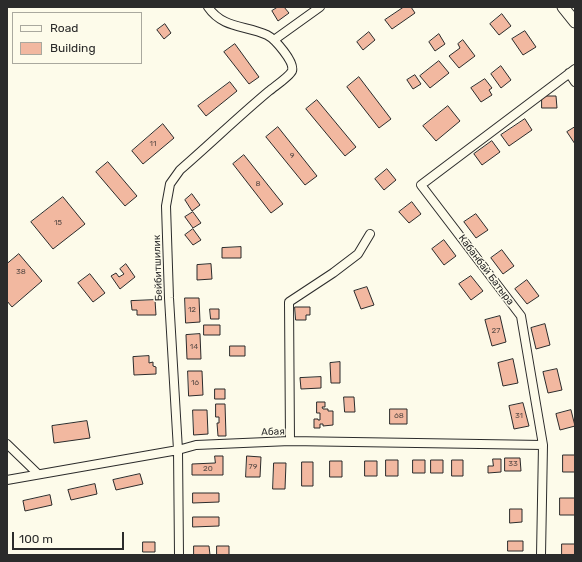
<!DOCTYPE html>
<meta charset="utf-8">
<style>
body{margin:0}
#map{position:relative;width:582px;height:562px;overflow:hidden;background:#fdfbea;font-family:Rubik,sans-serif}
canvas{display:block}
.frame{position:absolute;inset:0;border:8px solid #2b2b2b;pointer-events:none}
.legend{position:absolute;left:12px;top:12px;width:130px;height:52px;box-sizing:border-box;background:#fdfbea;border:1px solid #a9a89e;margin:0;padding:5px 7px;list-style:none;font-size:12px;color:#2b2b2b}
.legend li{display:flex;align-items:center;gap:8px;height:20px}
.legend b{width:20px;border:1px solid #a9a89e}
.scale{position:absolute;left:12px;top:532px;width:112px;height:18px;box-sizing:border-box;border:2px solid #2b2b2b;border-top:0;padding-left:5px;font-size:12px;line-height:14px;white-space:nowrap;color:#2b2b2b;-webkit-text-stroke:3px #fdfbea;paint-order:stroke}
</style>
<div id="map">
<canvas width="582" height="562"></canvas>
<div class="frame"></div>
<ul class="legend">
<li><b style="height:5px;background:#fdfbea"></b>Road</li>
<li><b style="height:11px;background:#f2b8a0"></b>Building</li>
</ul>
<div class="scale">100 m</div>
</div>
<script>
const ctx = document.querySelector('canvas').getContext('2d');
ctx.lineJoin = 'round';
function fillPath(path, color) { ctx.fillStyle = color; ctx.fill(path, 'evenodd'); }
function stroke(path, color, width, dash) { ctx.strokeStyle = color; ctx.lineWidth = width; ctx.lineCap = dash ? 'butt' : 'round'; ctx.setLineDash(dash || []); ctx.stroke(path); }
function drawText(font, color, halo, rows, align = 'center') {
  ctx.font = font + ' Rubik,sans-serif'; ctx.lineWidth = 3; ctx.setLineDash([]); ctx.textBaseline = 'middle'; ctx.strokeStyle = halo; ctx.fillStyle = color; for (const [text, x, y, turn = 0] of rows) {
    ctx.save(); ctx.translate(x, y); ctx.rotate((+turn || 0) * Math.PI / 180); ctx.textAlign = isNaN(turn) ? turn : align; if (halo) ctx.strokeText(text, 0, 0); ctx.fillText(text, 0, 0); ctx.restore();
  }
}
const building = new Path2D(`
 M 278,7 L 284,7 L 289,13 L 278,21 L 272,11 Z
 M 404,7 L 411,7 L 415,13 L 392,29 L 385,20 Z
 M 502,14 L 511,26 L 499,35 L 490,24 Z
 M 165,24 L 171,33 L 164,39 L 157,30 Z
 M 525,31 L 536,47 L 523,55 L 512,39 Z
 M 369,32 L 375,40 L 363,50 L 357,42 Z
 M 439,34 L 445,44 L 435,51 L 429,42 Z
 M 463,40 L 475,56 L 459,68 L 449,56 L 460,48 L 458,44 Z
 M 235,44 L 259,77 L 249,84 L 224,52 Z
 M 439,61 L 449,73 L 430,88 L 420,76 Z
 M 501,66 L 511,80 L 501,88 L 491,74 Z
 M 415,75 L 421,84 L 413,89 L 407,80 Z
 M 359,77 L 391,119 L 379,128 L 347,87 Z
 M 485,79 L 492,88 L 489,90 L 492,95 L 481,102 L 471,88 Z
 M 230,82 L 237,91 L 206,116 L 198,106 Z
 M 542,96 L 556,96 L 557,108 L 542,108 Z
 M 317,100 L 356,147 L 345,156 L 306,109 Z
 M 448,106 L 460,121 L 436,141 L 423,126 Z
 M 525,119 L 532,130 L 509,146 L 501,135 Z
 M 163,124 L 174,138 L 143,164 L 132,151 Z
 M 278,127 L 317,176 L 305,185 L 266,137 Z
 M 575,127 L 575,144 L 567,132 Z
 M 492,141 L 500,152 L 482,165 L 474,154 Z
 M 244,155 L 283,204 L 271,213 L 233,164 Z
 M 108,162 L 137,196 L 125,206 L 96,172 Z
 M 387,169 L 396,180 L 384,190 L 375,179 Z
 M 192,194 L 200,205 L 192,211 L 185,200 Z
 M 63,197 L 85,224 L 53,249 L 31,222 Z
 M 412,202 L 421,214 L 409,223 L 399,212 Z
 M 193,212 L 201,223 L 193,228 L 185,217 Z
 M 476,214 L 488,230 L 476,238 L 464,222 Z
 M 193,229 L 201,240 L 193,245 L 185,235 Z
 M 444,240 L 456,256 L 444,265 L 432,249 Z
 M 241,247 L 241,258 L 222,258 L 222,248 Z
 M 502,250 L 514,266 L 503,274 L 491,258 Z
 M 19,254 L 42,281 L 12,307 L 7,301 L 7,264 Z
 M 126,264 L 135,277 L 120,289 L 111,276 L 116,273 L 119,277 L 124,274 L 120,269 Z
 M 211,264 L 212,279 L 197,280 L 197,265 Z
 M 90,274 L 105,293 L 93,302 L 78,283 Z
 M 471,276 L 483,291 L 471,300 L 459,284 Z
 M 527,280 L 539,296 L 527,304 L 515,289 Z
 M 367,287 L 374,305 L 361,309 L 354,291 Z
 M 185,298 L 199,298 L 200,322 L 186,323 Z
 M 155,300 L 156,315 L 137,315 L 137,310 L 132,310 L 131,301 Z
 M 295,307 L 310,307 L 310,315 L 306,315 L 306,320 L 296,320 Z
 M 210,309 L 219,309 L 219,319 L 211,319 Z
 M 500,316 L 506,342 L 492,346 L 485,320 Z
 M 545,324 L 550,345 L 536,349 L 531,328 Z
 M 204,325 L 220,325 L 220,335 L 204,335 Z
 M 200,334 L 201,359 L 187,359 L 186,335 Z
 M 230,346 L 245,346 L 245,356 L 230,356 Z
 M 149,356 L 149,363 L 153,362 L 153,366 L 156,367 L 156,374 L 134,375 L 133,357 Z
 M 513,359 L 518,383 L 503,386 L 498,363 Z
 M 340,362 L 340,383 L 331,383 L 330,363 Z
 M 557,369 L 562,390 L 548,393 L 543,372 Z
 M 188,371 L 202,371 L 203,395 L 189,396 Z
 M 321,377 L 321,388 L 301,389 L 300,378 Z
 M 215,389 L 225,389 L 225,399 L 215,399 Z
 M 344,397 L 354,397 L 355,412 L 345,412 Z
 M 317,402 L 325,402 L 325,407 L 322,407 L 323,409 L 328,409 L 328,411 L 333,411 L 333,425 L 323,426 L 323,424 L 320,424 L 320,428 L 314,428 L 314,419 L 318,419 L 318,420 L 320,420 L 320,413 L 317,413 Z
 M 523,403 L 529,426 L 514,429 L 509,406 Z
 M 216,404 L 225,404 L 226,436 L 218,436 L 217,423 L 219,423 L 219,417 L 216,417 Z
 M 390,409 L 407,409 L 407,424 L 390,424 Z
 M 193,410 L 207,410 L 208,434 L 194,435 Z
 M 571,410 L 575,426 L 560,430 L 556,414 Z
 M 87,421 L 90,438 L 54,443 L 52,426 Z
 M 563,455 L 575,455 L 575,472 L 563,472 Z
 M 215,456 L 223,456 L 223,475 L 192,475 L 192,464 L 215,463 Z
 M 247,456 L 261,457 L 260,477 L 246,477 Z
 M 505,458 L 520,458 L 521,471 L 505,471 Z
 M 493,459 L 501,459 L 501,472 L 488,473 L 488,466 L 493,466 Z
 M 386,460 L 398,460 L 398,476 L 386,476 Z
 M 413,460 L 425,460 L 425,473 L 413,473 Z
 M 431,460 L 443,460 L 443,473 L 431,473 Z
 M 452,460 L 463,460 L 463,476 L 452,476 Z
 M 330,461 L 342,461 L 342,477 L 330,477 Z
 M 365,461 L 377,461 L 377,476 L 365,476 Z
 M 302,462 L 313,462 L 313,486 L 302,486 Z
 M 274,463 L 286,463 L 285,489 L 273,489 Z
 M 140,474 L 143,484 L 116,490 L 113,480 Z
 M 95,484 L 97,494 L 71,500 L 68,490 Z
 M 193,493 L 219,493 L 219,502 L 193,503 Z
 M 50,495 L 52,505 L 25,511 L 23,501 Z
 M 560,498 L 575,498 L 575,515 L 560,515 Z
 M 510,509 L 522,509 L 522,522 L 510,523 Z
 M 193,517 L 219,517 L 219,526 L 193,527 Z
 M 508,541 L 523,541 L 523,551 L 508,551 Z
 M 143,542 L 155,542 L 155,552 L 143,552 Z
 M 562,544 L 575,544 L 575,555 L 562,555 Z
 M 194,546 L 209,546 L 210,555 L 194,555 Z
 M 217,546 L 229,546 L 229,555 L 217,555 Z`);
const minor = new Path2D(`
 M 274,40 L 320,7
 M 569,73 L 575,82
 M 290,441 L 289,302 L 333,273 L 358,254 L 370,234
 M 7,444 L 38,474
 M 7,480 L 178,450 L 196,445 L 290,441 L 543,445
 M 179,555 L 178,450 L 169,298 L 166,206 L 170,184 L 180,170 C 210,144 239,116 269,91 C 275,86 289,77 292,71 C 295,62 275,39 267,35 C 246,25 223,29 208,7
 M 541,555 L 543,445 L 521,316 L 421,185 L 575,69`);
const major = new Path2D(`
 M 563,7 L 575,22`);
const numberNames = [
 ["11",153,144],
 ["9",292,156],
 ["8",258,184],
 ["15",58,223],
 ["38",21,272],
 ["12",192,310],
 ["27",496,331],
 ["14",194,347],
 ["16",195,383],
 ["68",399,416],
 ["31",519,416],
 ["33",513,464],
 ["79",253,467],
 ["20",208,469]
];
const streetNames = [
 ["Бейбитшилик",158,268,-92],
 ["Кабанбай Батыра",486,270,53],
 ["Абая",273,432,-2]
];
fillPath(building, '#f2b8a0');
stroke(building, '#2b2b2b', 1);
stroke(minor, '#2b2b2b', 10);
stroke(major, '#2b2b2b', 13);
stroke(minor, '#fdfbea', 8);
stroke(major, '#fdfbea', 11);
drawText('8px', '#5d4e48', null, numberNames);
drawText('10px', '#2b2b2b', '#fdfbea', streetNames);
</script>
